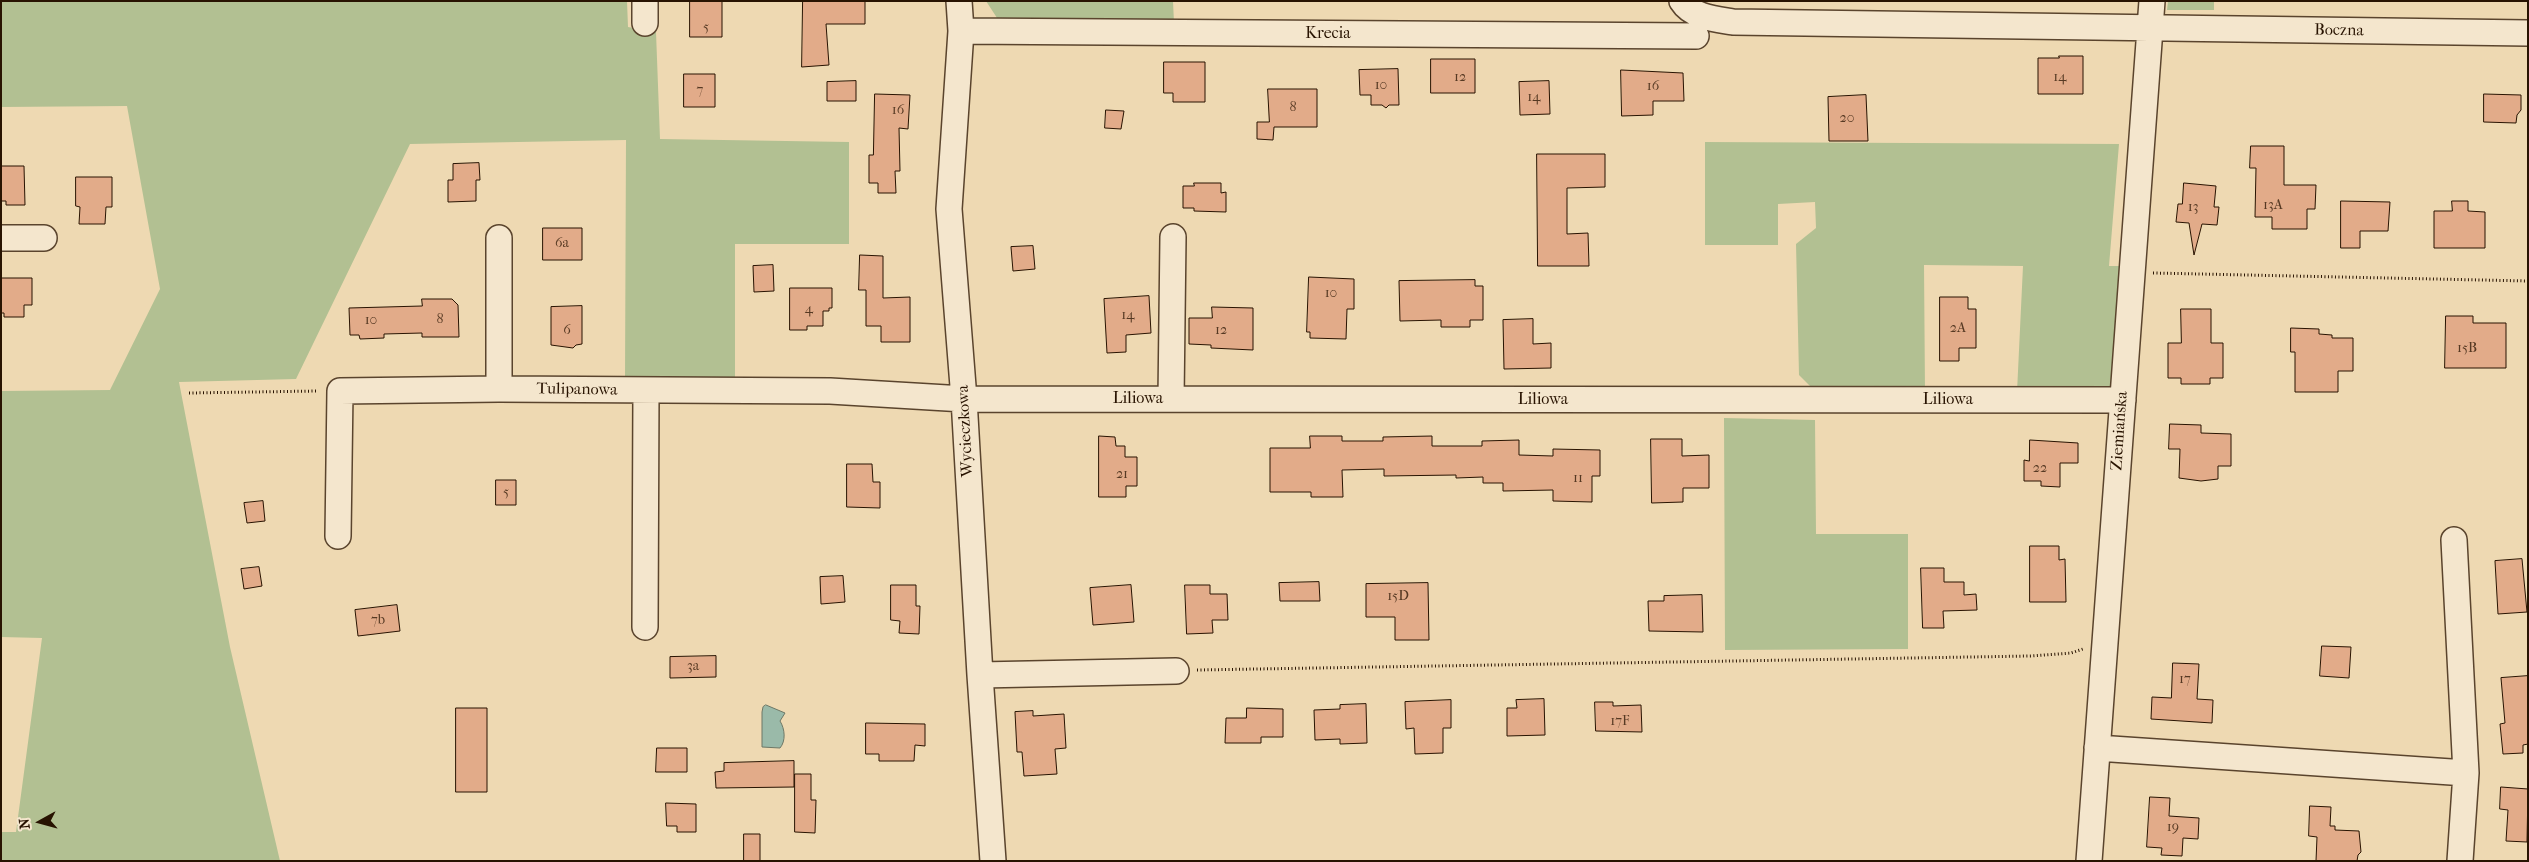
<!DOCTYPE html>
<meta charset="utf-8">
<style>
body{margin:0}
#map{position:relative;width:2529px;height:862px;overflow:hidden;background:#eed9b2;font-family:"IM FELL French Canon",serif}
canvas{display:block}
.frame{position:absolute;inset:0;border:2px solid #281301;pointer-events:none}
.north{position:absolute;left:15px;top:797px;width:50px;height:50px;-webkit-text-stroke:4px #f4e6cd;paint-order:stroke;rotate:263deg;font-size:14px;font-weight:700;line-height:20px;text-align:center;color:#281301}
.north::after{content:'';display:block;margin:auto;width:18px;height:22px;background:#281301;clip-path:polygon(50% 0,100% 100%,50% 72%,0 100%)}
</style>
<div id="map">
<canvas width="2529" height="862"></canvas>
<div class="frame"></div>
<div class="north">N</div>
</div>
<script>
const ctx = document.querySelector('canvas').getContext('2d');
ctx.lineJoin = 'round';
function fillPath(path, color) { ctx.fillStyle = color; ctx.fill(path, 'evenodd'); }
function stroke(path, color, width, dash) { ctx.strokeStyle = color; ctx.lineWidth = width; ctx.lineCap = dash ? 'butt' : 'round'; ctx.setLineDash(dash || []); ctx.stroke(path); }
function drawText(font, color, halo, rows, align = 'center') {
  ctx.font = font + ' "IM FELL French Canon",serif'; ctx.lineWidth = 4.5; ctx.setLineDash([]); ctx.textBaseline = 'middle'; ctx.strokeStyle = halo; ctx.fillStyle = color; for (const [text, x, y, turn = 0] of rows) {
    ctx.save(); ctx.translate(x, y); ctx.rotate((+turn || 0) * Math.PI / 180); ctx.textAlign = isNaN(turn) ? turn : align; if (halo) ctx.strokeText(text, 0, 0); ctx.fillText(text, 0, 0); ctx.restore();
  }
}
const green = new Path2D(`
 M 1,1 L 627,1 L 628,27 L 656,32 L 660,139 L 849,142 L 849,244 L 735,244 L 735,379 L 625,378 L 626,140 L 410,144 L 296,379 L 179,382 L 230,647 L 280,861 L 1,861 L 1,832 L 16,832 L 42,638 L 1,637 L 1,391 L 110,390 L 160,289 L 127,106 L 1,107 Z
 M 986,1 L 1173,1 L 1174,23 L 999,21 Z
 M 2168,1 L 2214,1 L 2214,10 L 2167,10 Z
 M 1705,142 L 2119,144 L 2109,266 L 2122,266 L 2110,393 L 2017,392 L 2023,266 L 1924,265 L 1925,392 L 1816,392 L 1799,375 L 1796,244 L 1816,228 L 1815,202 L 1778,204 L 1778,245 L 1705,245 Z
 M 1724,418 L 1815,420 L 1816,534 L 1908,534 L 1908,649 L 1725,650 Z`);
const water = new Path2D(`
 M 766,705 L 785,713 L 780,721 C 785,729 786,741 780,748 L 762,747 L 762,712 L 763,707 Z`);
const building = new Path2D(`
 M 690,1 L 722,1 L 722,37 L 690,37 Z
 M 803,1 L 865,1 L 865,24 L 826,24 L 829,65 L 802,67 Z
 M 2059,56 L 2083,56 L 2083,94 L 2038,94 L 2038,58 L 2059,58 Z
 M 1431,59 L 1475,59 L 1475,93 L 1431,93 Z
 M 1164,62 L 1205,62 L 1205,102 L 1173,102 L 1173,93 L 1164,93 Z
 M 1398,69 L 1399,105 L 1389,105 L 1386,108 L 1382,105 L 1371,105 L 1371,95 L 1360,95 L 1359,70 Z
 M 1621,70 L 1683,73 L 1684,101 L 1653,101 L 1653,115 L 1622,116 Z
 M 684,74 L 715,74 L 715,107 L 684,107 Z
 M 856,81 L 856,101 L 827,101 L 827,82 Z
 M 1549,81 L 1550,114 L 1520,115 L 1519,82 Z
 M 1268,89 L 1317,89 L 1317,127 L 1274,127 L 1273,140 L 1257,139 L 1257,122 L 1269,122 Z
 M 875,94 L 910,95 L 908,129 L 899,128 L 900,171 L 895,171 L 896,193 L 878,193 L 878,183 L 869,183 L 869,155 L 873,155 Z
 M 2484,94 L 2521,95 L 2521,110 L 2517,115 L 2516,123 L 2484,122 Z
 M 1866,95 L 1868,141 L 1829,141 L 1828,97 Z
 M 1106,110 L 1124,111 L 1121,129 L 1105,128 Z
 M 2251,146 L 2284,146 L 2284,185 L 2316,185 L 2315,209 L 2307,209 L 2307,229 L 2272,229 L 2272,217 L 2255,217 L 2256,168 L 2250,168 Z
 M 1537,154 L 1605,154 L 1605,187 L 1567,188 L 1567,234 L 1588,233 L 1589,266 L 1538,266 Z
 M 479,163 L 480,180 L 476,180 L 476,201 L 448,202 L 448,180 L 453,180 L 453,164 Z
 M 1,166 L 24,166 L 25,205 L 6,205 L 6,201 L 1,201 Z
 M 76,177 L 112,177 L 112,207 L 106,207 L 105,224 L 79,224 L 80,207 L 76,206 Z
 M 1194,183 L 1221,183 L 1221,193 L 1226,192 L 1226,212 L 1194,211 L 1194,208 L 1183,208 L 1183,186 L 1194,186 Z
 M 2184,183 L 2216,186 L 2214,207 L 2219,207 L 2217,225 L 2202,224 L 2194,255 L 2189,223 L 2176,222 L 2178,204 L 2182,204 Z
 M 2341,201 L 2390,202 L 2388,231 L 2360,231 L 2360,248 L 2341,248 Z
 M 2452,201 L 2468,201 L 2468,211 L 2485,212 L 2485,248 L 2434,248 L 2434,211 L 2452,211 Z
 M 543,228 L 582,228 L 582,260 L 543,260 Z
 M 1033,246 L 1035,269 L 1013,271 L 1011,247 Z
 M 860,255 L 883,256 L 883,298 L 910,297 L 910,342 L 881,342 L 881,326 L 866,326 L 866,290 L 859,290 Z
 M 773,265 L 774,291 L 754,292 L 753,266 Z
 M 1309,277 L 1354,279 L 1354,309 L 1347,309 L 1346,339 L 1310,338 L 1310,332 L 1307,332 Z
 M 1,278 L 32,278 L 32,305 L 24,305 L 24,317 L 4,317 L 4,313 L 1,313 Z
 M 1475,280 L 1475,286 L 1483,286 L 1483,320 L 1470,320 L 1470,327 L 1441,327 L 1441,320 L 1400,321 L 1399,281 Z
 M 790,288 L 832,288 L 832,308 L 829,308 L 829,311 L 823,311 L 823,326 L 807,326 L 807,330 L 790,330 Z
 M 1149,296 L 1151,333 L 1126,335 L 1126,352 L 1107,353 L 1104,299 Z
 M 1940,297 L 1968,297 L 1968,309 L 1976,309 L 1976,348 L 1959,348 L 1959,361 L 1940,361 Z
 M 422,299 L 452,299 L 458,305 L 459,337 L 422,337 L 422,333 L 384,334 L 384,338 L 360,339 L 359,335 L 350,335 L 349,308 L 422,306 Z
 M 582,306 L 582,344 L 576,345 L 573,348 L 551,345 L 551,307 Z
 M 1212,307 L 1253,308 L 1253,350 L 1211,348 L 1211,345 L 1189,344 L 1189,318 L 1212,318 Z
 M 2181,309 L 2211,309 L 2211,343 L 2223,343 L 2223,378 L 2210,378 L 2210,384 L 2181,384 L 2181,378 L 2168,378 L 2168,343 L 2181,343 Z
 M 2446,316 L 2473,316 L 2473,323 L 2506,323 L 2506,368 L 2445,368 Z
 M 1533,319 L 1533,344 L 1551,343 L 1551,368 L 1504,369 L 1503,320 Z
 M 2291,328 L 2319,329 L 2319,334 L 2332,335 L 2332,338 L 2353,338 L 2353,371 L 2338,371 L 2338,392 L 2295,392 L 2295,352 L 2291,352 Z
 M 2170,424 L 2201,425 L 2201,433 L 2231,434 L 2231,466 L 2218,466 L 2218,479 L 2201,481 L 2179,478 L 2180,449 L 2169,449 Z
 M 1099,436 L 1115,437 L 1116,446 L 1125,446 L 1125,457 L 1137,457 L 1137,486 L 1126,486 L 1126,497 L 1099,497 Z
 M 1310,436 L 1342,436 L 1342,441 L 1383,441 L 1383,437 L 1432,436 L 1432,446 L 1482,446 L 1482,441 L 1519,440 L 1519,455 L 1553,456 L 1553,449 L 1600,450 L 1600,476 L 1592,476 L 1592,502 L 1553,501 L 1553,490 L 1503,491 L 1503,483 L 1483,483 L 1483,477 L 1456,478 L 1456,475 L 1384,476 L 1384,469 L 1342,470 L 1343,497 L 1311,497 L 1311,492 L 1270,492 L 1270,448 L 1310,448 Z
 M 1651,439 L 1682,439 L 1682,456 L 1709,455 L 1709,488 L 1683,488 L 1683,502 L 1652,503 Z
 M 2030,440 L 2078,443 L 2078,463 L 2060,463 L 2060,487 L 2041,486 L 2041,481 L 2024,481 L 2024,460 L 2029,461 Z
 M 847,464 L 872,464 L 873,482 L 880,482 L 880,508 L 847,507 Z
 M 496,480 L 516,480 L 516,505 L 496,505 Z
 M 263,501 L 265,521 L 247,523 L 244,503 Z
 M 2030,546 L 2059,546 L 2059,560 L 2065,559 L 2066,602 L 2030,602 Z
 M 2522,559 L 2527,612 L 2498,614 L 2495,561 Z
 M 259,567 L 262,586 L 244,589 L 241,569 Z
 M 1921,568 L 1944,568 L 1944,582 L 1964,582 L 1964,595 L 1976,594 L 1977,610 L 1943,611 L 1944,628 L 1923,628 Z
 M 843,576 L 845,602 L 821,604 L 820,577 Z
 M 1319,582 L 1320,601 L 1280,601 L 1279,583 Z
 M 1428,583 L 1429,640 L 1395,640 L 1395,617 L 1366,617 L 1366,584 Z
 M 891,585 L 916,585 L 916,606 L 920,606 L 919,634 L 899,633 L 900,621 L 891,620 Z
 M 1131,585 L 1134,622 L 1093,625 L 1090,588 Z
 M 1185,585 L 1210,585 L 1210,594 L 1227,594 L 1228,620 L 1212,620 L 1213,633 L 1187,634 Z
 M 1702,595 L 1703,632 L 1649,631 L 1648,601 L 1664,601 L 1664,596 Z
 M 397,605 L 400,631 L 358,636 L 355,610 Z
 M 2322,646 L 2351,647 L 2349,678 L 2320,676 Z
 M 716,656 L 716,677 L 670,678 L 670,657 Z
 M 2173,663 L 2199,664 L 2197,699 L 2213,700 L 2212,723 L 2151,719 L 2152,697 L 2171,698 Z
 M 2528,676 L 2528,744 L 2523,745 L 2523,753 L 2503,754 L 2500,724 L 2505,723 L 2501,678 Z
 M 1544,699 L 1545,735 L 1507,736 L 1507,708 L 1517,708 L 1516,700 Z
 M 1451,700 L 1451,728 L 1443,728 L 1443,753 L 1415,754 L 1414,728 L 1406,729 L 1405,702 Z
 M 1595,702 L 1613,702 L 1613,706 L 1641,705 L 1642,732 L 1596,731 Z
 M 1366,704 L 1367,743 L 1340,744 L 1340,739 L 1315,740 L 1314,710 L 1340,709 L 1340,705 Z
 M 456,708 L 487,708 L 487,792 L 456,792 Z
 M 1247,708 L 1283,709 L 1283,737 L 1261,737 L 1261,743 L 1225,743 L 1226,718 L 1246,718 Z
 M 1033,711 L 1033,716 L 1064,714 L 1066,748 L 1055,749 L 1057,774 L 1024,776 L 1022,752 L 1017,752 L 1015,712 Z
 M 866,723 L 925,724 L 925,746 L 915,745 L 914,761 L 879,761 L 879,754 L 866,754 Z
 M 657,748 L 687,748 L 687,772 L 656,772 Z
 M 794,761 L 794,787 L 716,788 L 715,772 L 724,771 L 724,763 Z
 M 795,774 L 811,774 L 811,800 L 816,800 L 815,833 L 795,832 Z
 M 2501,787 L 2528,789 L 2527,842 L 2506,841 L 2508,810 L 2500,809 Z
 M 2150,797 L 2170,798 L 2169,816 L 2199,818 L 2198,839 L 2183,838 L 2182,856 L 2161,855 L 2162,848 L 2147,847 Z
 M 666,803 L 696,804 L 696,832 L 677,832 L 677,826 L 667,826 Z
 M 2310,806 L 2331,807 L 2330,826 L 2335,826 L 2335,830 L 2359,831 L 2361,852 L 2358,855 L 2357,861 L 2316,861 L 2317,837 L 2309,836 Z
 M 744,834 L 760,834 L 760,861 L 744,861 Z`);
const path = new Path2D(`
 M 2153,273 L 2528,281
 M 189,393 L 318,391
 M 1197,670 L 2030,656 L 2071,653 L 2083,649`);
const minor = new Path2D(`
 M 645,1 L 645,23
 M 959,1 L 961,31 L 949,209 L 964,399 L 980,675 L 993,861
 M 1682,1 C 1692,17 1715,19 1733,22 L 2528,33
 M 961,31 L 1696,36
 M 1,238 L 44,238
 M 499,389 L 499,238
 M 1171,399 L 1173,237
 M 338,536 L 340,391 L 499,389 L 830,391 L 964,399 L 2123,400
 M 2454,540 L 2466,773 L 2460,861
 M 645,627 L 646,390
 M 980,675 L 1176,671
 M 2097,748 L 2466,773
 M 2089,861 L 2152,1`);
const numberNames = [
 ["5",706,28],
 ["12",1460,78],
 ["14",2060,78],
 ["10",1381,86],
 ["16",1653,87],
 ["7",700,91],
 ["14",1534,98],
 ["8",1293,108],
 ["16",898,111],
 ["20",1847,119],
 ["13A",2273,206],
 ["13",2193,208],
 ["6a",562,244],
 ["10",1331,294],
 ["4",809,310],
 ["14",1128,316],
 ["8",440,320],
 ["10",371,321],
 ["2A",1958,329],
 ["6",567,331],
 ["12",1221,331],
 ["15B",2467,349],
 ["22",2040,469],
 ["21",1122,475],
 ["11",1578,479],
 ["5",506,493],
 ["15D",1398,597],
 ["7b",378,621],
 ["3a",693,667],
 ["17",2185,680],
 ["17F",1620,722],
 ["19",2173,828]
];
const streetNames = [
 ["Boczna",2339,31,1],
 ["Krecia",1328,34],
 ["Tulipanowa",577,390,1],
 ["Liliowa",1138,399],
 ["Liliowa",1543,400],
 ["Liliowa",1948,400],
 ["Wycieczkowa",966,431,-93],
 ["Ziemiańska",2120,431,-86]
];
fillPath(green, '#b2c092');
fillPath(water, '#9abaa9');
stroke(water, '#6c7766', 1);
fillPath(building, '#e2ab89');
stroke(building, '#281301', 1);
stroke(minor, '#5a442d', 28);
stroke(path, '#281301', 3, [1, 2.5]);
stroke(minor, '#f4e6cd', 25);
drawText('14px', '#563923', null, numberNames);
drawText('16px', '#281301', '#f4e6cd', streetNames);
</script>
